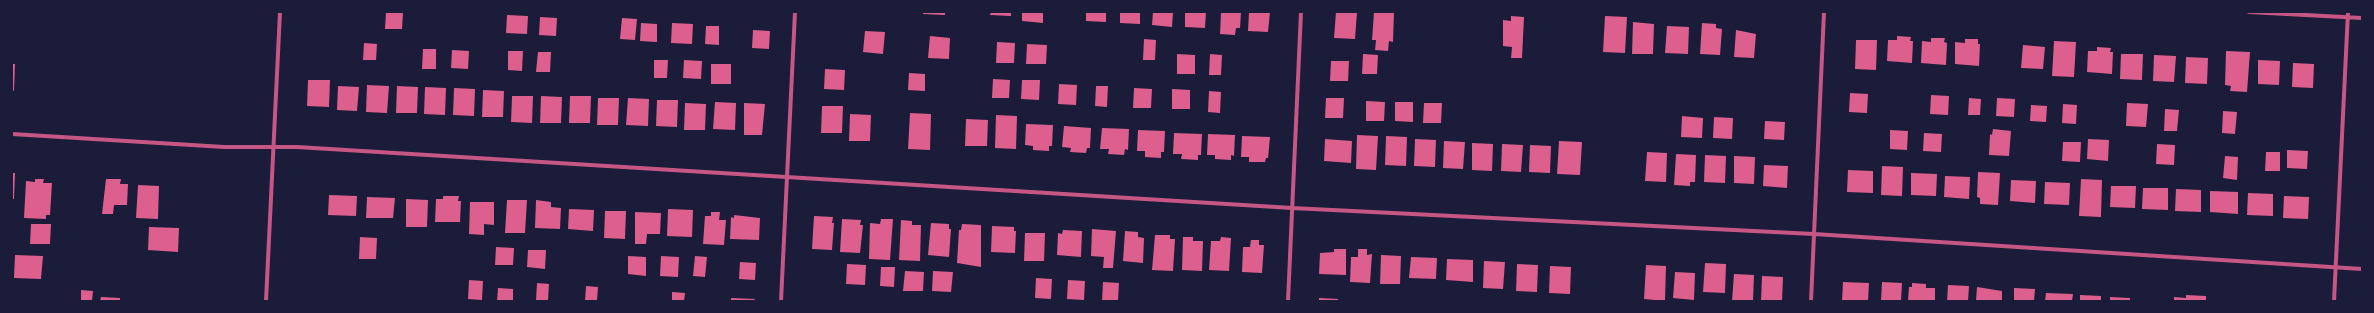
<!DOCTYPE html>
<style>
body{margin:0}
#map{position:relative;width:2374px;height:313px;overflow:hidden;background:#1b1b3a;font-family:"Exo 2",sans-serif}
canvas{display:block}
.frame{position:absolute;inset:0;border:13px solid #1b1b3a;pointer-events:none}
</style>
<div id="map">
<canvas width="2374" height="313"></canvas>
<div class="frame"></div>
</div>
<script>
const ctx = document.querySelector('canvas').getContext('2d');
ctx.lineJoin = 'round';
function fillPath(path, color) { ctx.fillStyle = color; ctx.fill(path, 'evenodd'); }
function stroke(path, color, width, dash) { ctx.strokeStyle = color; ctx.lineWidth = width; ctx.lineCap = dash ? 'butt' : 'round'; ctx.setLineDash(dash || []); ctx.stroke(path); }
const building = new Path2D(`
 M 386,12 L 403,12 L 402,29 L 385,29 Z
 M 923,12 L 945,12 L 945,15 L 923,14 Z
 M 991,12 L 1011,12 L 1011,16 L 990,15 Z
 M 1022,12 L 1043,12 L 1043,23 L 1022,21 Z
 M 1086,12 L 1106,12 L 1106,22 L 1086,21 Z
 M 1120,12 L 1140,12 L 1140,24 L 1120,23 Z
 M 1153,12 L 1173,12 L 1172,27 L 1152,25 Z
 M 1185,12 L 1206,12 L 1205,28 L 1185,27 Z
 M 1221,12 L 1241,12 L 1240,28 L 1236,28 L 1235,35 L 1220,34 Z
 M 1249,12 L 1270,12 L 1268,32 L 1248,31 Z
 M 1336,12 L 1357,12 L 1355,39 L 1334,38 Z
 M 1374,12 L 1394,12 L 1393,42 L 1389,41 L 1388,51 L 1375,50 L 1376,40 L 1372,40 Z
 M 507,15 L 528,16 L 527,34 L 506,33 Z
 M 1511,16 L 1524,17 L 1522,58 L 1511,58 L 1512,47 L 1503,46 L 1503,20 L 1511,21 Z
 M 1605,16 L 1627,17 L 1625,53 L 1603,52 Z
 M 540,17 L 557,18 L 556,36 L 539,35 Z
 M 622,18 L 637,19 L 635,40 L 620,39 Z
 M 1633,22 L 1654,24 L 1653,54 L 1632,54 Z
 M 641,23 L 657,24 L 657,42 L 640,41 Z
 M 672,23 L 693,24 L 692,44 L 671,43 Z
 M 1702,23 L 1716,24 L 1716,28 L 1722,29 L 1720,55 L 1700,54 Z
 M 706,26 L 719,26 L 719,45 L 705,44 Z
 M 1667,26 L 1689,27 L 1688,54 L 1665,53 Z
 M 753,30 L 770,31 L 769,49 L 752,48 Z
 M 1736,30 L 1756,34 L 1754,58 L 1734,57 Z
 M 865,31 L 885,32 L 883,54 L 863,52 Z
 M 930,36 L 950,38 L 949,59 L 928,58 Z
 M 1897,36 L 1911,37 L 1910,41 L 1913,41 L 1912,63 L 1887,61 L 1888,40 L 1897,40 Z
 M 1931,38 L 1945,38 L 1944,42 L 1947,43 L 1946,65 L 1921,63 L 1922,41 L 1931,42 Z
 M 1144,39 L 1156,40 L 1155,60 L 1143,60 Z
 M 1965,39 L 1978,39 L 1978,44 L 1980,44 L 1979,66 L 1955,64 L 1955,42 L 1965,43 Z
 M 1856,40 L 1877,40 L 1876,70 L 1855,69 Z
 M 2054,41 L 2076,42 L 2074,77 L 2052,76 Z
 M 997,42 L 1015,43 L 1014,63 L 996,63 Z
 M 364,43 L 377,44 L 376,60 L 363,60 Z
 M 1027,44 L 1047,45 L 1046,64 L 1026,64 Z
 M 2023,45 L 2045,47 L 2043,69 L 2021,68 Z
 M 2097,47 L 2111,48 L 2110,52 L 2113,52 L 2112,74 L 2087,72 L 2088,51 L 2097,51 Z
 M 423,49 L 436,49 L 436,69 L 422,69 Z
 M 452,50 L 469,51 L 468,69 L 451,68 Z
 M 508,51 L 523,51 L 522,71 L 508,70 Z
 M 2226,51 L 2250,52 L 2247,92 L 2230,91 L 2231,86 L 2225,85 Z
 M 538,52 L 551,52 L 550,72 L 536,72 Z
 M 1177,54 L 1195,55 L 1195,74 L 1177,74 Z
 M 1210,54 L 1222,55 L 1221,75 L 1209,75 Z
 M 1363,54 L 1378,55 L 1377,74 L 1362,74 Z
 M 2121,54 L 2143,54 L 2142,80 L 2120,79 Z
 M 2154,55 L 2176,56 L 2174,82 L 2153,81 Z
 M 2186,57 L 2208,58 L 2207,84 L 2185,83 Z
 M 654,60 L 668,60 L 667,78 L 654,78 Z
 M 684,60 L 702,61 L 701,79 L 683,78 Z
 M 2258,60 L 2280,61 L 2279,85 L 2258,84 Z
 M 1331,61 L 1349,61 L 1348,81 L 1330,81 Z
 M 2293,63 L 2314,64 L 2313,88 L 2292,87 Z
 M 12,64 L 15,64 L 14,91 L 12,90 Z
 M 711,64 L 731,64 L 731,84 L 711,84 Z
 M 825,69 L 845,70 L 844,90 L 824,89 Z
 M 909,73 L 925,74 L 925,91 L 908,90 Z
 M 993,79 L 1010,80 L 1009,98 L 992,98 Z
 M 308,80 L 330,80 L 329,107 L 307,106 Z
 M 1022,80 L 1040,80 L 1039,100 L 1021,99 Z
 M 1059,84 L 1077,85 L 1076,105 L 1058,104 Z
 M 367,85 L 389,86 L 387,113 L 366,112 Z
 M 338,86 L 359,87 L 357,111 L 337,110 Z
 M 397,86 L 418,87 L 417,113 L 396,113 Z
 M 1096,86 L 1108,86 L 1107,107 L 1095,106 Z
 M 425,87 L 446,88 L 445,115 L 424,114 Z
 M 454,88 L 475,89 L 474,116 L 453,115 Z
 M 1134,88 L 1152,89 L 1151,108 L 1133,108 Z
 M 1172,89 L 1190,90 L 1190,109 L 1172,109 Z
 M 483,90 L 504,91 L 503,117 L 482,117 Z
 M 1209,91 L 1221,92 L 1220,113 L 1208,112 Z
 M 1850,93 L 1868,94 L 1867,113 L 1849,112 Z
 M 1931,95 L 1949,96 L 1948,115 L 1930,114 Z
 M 512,96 L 533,96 L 532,123 L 511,122 Z
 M 541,96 L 562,97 L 561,123 L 540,123 Z
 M 570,96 L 591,96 L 590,123 L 569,123 Z
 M 598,98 L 619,98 L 618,125 L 597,125 Z
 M 628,98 L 649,99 L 648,126 L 626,125 Z
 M 1326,98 L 1344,98 L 1343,118 L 1325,118 Z
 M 1969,98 L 1981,99 L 1980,115 L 1968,115 Z
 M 1997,98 L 2015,99 L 2014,117 L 1996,116 Z
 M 657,100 L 678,100 L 677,127 L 656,126 Z
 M 1366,101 L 1385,102 L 1384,121 L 1366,121 Z
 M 715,102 L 736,103 L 735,130 L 713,129 Z
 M 1395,102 L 1413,102 L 1413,122 L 1395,121 Z
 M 685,103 L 706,104 L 705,130 L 684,130 Z
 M 744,103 L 765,104 L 762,135 L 744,135 Z
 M 1424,103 L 1442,103 L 1441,123 L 1423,123 Z
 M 2127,103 L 2148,104 L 2146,127 L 2126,126 Z
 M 2063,104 L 2077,105 L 2076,124 L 2062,123 Z
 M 2031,105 L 2047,106 L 2046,122 L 2030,121 Z
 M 822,106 L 843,106 L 842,133 L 821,133 Z
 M 2165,109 L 2179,110 L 2177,131 L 2164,131 Z
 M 2223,111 L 2237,112 L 2235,134 L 2222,133 Z
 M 910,113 L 931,114 L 930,150 L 908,149 Z
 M 850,114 L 871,115 L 870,141 L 849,141 Z
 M 996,115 L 1017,116 L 1016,149 L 995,148 Z
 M 1682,116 L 1703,118 L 1702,138 L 1681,137 Z
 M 1714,117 L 1733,118 L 1732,139 L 1713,138 Z
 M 966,119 L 988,120 L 987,146 L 965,146 Z
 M 1765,121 L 1785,122 L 1784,140 L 1764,139 Z
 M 1026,124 L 1053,125 L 1052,146 L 1049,146 L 1049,151 L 1033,150 L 1033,146 L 1025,145 Z
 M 1064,126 L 1091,128 L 1090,148 L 1087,148 L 1086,153 L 1070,152 L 1071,148 L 1062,147 Z
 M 1102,128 L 1129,129 L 1128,150 L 1125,149 L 1124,155 L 1108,154 L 1109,149 L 1100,149 Z
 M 1993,129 L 2011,131 L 2009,156 L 1989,155 L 1990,134 L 1992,135 Z
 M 1138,130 L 1165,131 L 1164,152 L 1161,152 L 1161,158 L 1145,157 L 1145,151 L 1137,151 Z
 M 1890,130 L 1908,131 L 1907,150 L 1890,149 Z
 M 1174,133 L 1202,134 L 1201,155 L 1198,155 L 1198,160 L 1181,159 L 1182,154 L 1173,154 Z
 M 1924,133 L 1942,134 L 1941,152 L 1923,151 Z
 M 1208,134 L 1235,135 L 1234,156 L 1231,155 L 1231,160 L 1215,159 L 1215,155 L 1207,155 Z
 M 1357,135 L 1378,136 L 1376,170 L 1356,169 Z
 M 1242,136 L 1270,137 L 1268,158 L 1266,158 L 1265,162 L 1249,162 L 1249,157 L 1241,157 Z
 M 1386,136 L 1407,137 L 1406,166 L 1385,165 Z
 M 1325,139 L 1352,141 L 1351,163 L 1324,161 Z
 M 1415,139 L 1436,140 L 1435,167 L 1414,166 Z
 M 2088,139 L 2109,140 L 2108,161 L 2087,159 Z
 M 1444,141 L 1465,142 L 1463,169 L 1443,168 Z
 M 1559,141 L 1582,142 L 1580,175 L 1557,174 Z
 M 2063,142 L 2081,142 L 2080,162 L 2062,161 Z
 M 1472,143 L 1493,144 L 1492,171 L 1472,170 Z
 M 1502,144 L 1523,145 L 1521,172 L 1501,171 Z
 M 2157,144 L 2175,145 L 2174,165 L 2156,164 Z
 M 1530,145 L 1551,146 L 1550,173 L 1529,172 Z
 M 2287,150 L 2308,151 L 2307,169 L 2287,168 Z
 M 1647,152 L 1667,153 L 1666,182 L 1645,181 Z
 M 2266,152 L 2280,152 L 2280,171 L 2265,171 Z
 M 1676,154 L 1696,155 L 1695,182 L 1690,182 L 1690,186 L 1674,185 Z
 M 1705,155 L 1726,156 L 1725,183 L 1704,182 Z
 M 1734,156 L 1755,157 L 1754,184 L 1734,183 Z
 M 2225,156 L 2238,157 L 2237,180 L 2223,178 Z
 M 1764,165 L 1788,166 L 1787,188 L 1763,186 Z
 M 1882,166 L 1903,167 L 1902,196 L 1881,195 Z
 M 1848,170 L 1873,171 L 1873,193 L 1847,192 Z
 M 1978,172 L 2000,173 L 1998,205 L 1980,204 L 1980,198 L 1977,197 Z
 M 12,173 L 15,173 L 14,199 L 12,199 Z
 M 1911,173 L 1937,174 L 1936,196 L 1911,195 Z
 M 1945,176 L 1970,177 L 1969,199 L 1944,197 Z
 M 35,179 L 44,179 L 43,183 L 52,183 L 50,215 L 46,215 L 46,219 L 24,218 L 26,181 L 35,182 Z
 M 106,179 L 121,179 L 120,184 L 128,184 L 127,205 L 114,205 L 113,214 L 102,214 Z
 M 2081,179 L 2102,180 L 2101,217 L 2079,216 Z
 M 2011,180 L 2036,181 L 2035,203 L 2010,201 Z
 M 2045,182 L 2070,183 L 2069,205 L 2044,204 Z
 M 138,185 L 159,186 L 158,219 L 136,218 Z
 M 2111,186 L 2136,186 L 2135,208 L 2110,207 Z
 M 2143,188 L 2168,188 L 2168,210 L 2142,209 Z
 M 2176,189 L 2201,190 L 2201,212 L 2175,211 Z
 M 2210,191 L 2238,192 L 2238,214 L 2210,212 Z
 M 2248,193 L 2273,194 L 2273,216 L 2247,215 Z
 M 329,195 L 357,196 L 356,216 L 328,215 Z
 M 443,196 L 459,196 L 458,201 L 461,201 L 460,222 L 435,222 L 436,199 L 443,199 Z
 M 2284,196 L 2309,197 L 2308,219 L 2283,218 Z
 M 367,197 L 395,198 L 393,218 L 366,218 Z
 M 406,199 L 428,200 L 427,227 L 406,227 Z
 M 507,200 L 527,200 L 525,233 L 505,233 Z
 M 536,200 L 551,202 L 551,207 L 561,208 L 560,229 L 535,228 Z
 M 470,202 L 494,202 L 494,225 L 484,224 L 484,235 L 469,234 Z
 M 569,209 L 594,210 L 593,231 L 568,229 Z
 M 668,209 L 693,210 L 692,237 L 667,236 Z
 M 605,211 L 626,211 L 625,239 L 604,238 Z
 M 635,212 L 661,213 L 660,234 L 647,234 L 646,244 L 635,244 Z
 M 711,212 L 720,212 L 719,220 L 726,220 L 724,245 L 703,244 L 705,216 L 711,216 Z
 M 734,215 L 760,218 L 759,240 L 730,239 L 731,217 L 734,218 Z
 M 814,216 L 833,217 L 832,223 L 834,223 L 832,250 L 812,249 Z
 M 842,219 L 861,220 L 860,225 L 863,225 L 860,253 L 840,252 Z
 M 881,219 L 893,219 L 890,260 L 869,259 L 870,223 L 880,224 Z
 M 901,220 L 912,221 L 912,225 L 921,225 L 920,261 L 899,260 Z
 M 931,223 L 949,224 L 949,229 L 951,229 L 949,257 L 928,255 Z
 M 31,224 L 51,224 L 50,244 L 30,244 Z
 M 962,224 L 981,225 L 981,267 L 957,263 L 959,230 L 961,230 Z
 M 992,226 L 1014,227 L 1014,231 L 1016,231 L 1015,253 L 991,252 Z
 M 149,227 L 179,228 L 178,252 L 148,250 Z
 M 1092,229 L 1116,231 L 1113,268 L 1103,268 L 1104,257 L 1091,256 Z
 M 1063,230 L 1082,231 L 1081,257 L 1057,255 L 1058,233 L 1062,234 Z
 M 1125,231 L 1138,232 L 1138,237 L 1144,238 L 1143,263 L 1123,261 Z
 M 1025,233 L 1045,233 L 1044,261 L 1024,261 Z
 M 1155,235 L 1170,235 L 1170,239 L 1175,239 L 1173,271 L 1152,270 Z
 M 360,237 L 377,238 L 376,259 L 359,259 Z
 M 1183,237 L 1193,237 L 1193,241 L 1203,241 L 1202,271 L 1182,270 Z
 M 1221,237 L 1231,238 L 1229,271 L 1209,270 L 1211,241 L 1220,241 Z
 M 1251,240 L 1259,240 L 1259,245 L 1264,245 L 1262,273 L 1242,272 L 1243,247 L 1250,247 Z
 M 496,247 L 514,248 L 513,265 L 495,265 Z
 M 1334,249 L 1346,249 L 1346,275 L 1319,274 L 1320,253 L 1334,252 Z
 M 1358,249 L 1367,249 L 1367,255 L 1372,254 L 1370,283 L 1350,282 L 1351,257 L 1358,257 Z
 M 528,250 L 546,250 L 545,269 L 527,267 Z
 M 15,255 L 43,256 L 41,279 L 14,278 Z
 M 1381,255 L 1401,256 L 1400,284 L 1380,284 Z
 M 628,256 L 646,257 L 646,276 L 628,274 Z
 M 661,256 L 679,257 L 678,277 L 660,276 Z
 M 695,256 L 707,257 L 705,277 L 693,276 Z
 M 1411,257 L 1437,258 L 1436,279 L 1409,278 Z
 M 1447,259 L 1473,260 L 1473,282 L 1446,280 Z
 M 1484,261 L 1505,262 L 1503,289 L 1483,288 Z
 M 740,262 L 756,263 L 755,280 L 739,279 Z
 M 1705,263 L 1726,264 L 1725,293 L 1703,292 Z
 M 847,264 L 866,265 L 865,285 L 846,284 Z
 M 1517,264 L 1538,265 L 1537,292 L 1516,291 Z
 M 1646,265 L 1666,266 L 1665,301 L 1644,299 Z
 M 1550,266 L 1571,267 L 1570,294 L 1549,293 Z
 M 881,267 L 895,267 L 894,287 L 880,286 Z
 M 905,271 L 924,272 L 923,291 L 903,291 Z
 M 933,271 L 953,272 L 951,292 L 932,291 Z
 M 1675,272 L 1695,273 L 1694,300 L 1673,298 Z
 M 1734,274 L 1754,275 L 1753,301 L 1732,301 Z
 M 1762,276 L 1783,277 L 1782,301 L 1761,301 Z
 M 1036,278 L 1052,279 L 1051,299 L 1035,298 Z
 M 469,280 L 483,281 L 482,300 L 468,299 Z
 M 1068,280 L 1085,281 L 1084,300 L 1067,299 Z
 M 1103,282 L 1119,283 L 1118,301 L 1102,301 Z
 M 1843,282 L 1869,283 L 1868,301 L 1842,301 Z
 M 1882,282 L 1902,283 L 1901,301 L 1881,301 Z
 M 537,283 L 549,284 L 548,300 L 536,300 Z
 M 1912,283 L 1926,284 L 1926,288 L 1935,288 L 1935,301 L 1908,301 L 1909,287 L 1912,287 Z
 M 1948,285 L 1969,286 L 1968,301 L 1947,301 Z
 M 586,286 L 598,287 L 597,301 L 585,301 Z
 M 1977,287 L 2002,291 L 2002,301 L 1976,301 Z
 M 498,288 L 513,289 L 513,301 L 497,301 Z
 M 2014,288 L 2035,289 L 2034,301 L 2014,301 Z
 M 81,290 L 93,291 L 92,301 L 81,301 Z
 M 672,292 L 685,293 L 684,301 L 672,301 Z
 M 2046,293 L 2073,294 L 2072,301 L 2045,301 Z
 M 2080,295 L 2101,296 L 2101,301 L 2080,301 Z
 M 2186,295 L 2206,296 L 2206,301 L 2174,301 L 2174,297 L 2186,298 Z
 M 101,297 L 120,298 L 120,301 L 100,301 Z
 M 2110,297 L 2130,298 L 2130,301 L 2110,301 Z
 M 731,298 L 755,299 L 754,301 L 731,301 Z
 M 1319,298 L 1338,299 L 1338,301 L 1319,301 Z`);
const minor = new Path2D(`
 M 2249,12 L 2362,18
 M 12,134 L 224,147 L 297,147 L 1292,208 L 1814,234 L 2362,269
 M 266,301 L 280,12
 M 781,301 L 795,12
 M 1288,301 L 1301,12
 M 1811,301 L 1824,12
 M 2334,301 L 2348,12`);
fillPath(building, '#dd5f8e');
stroke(minor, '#c65784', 4);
</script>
